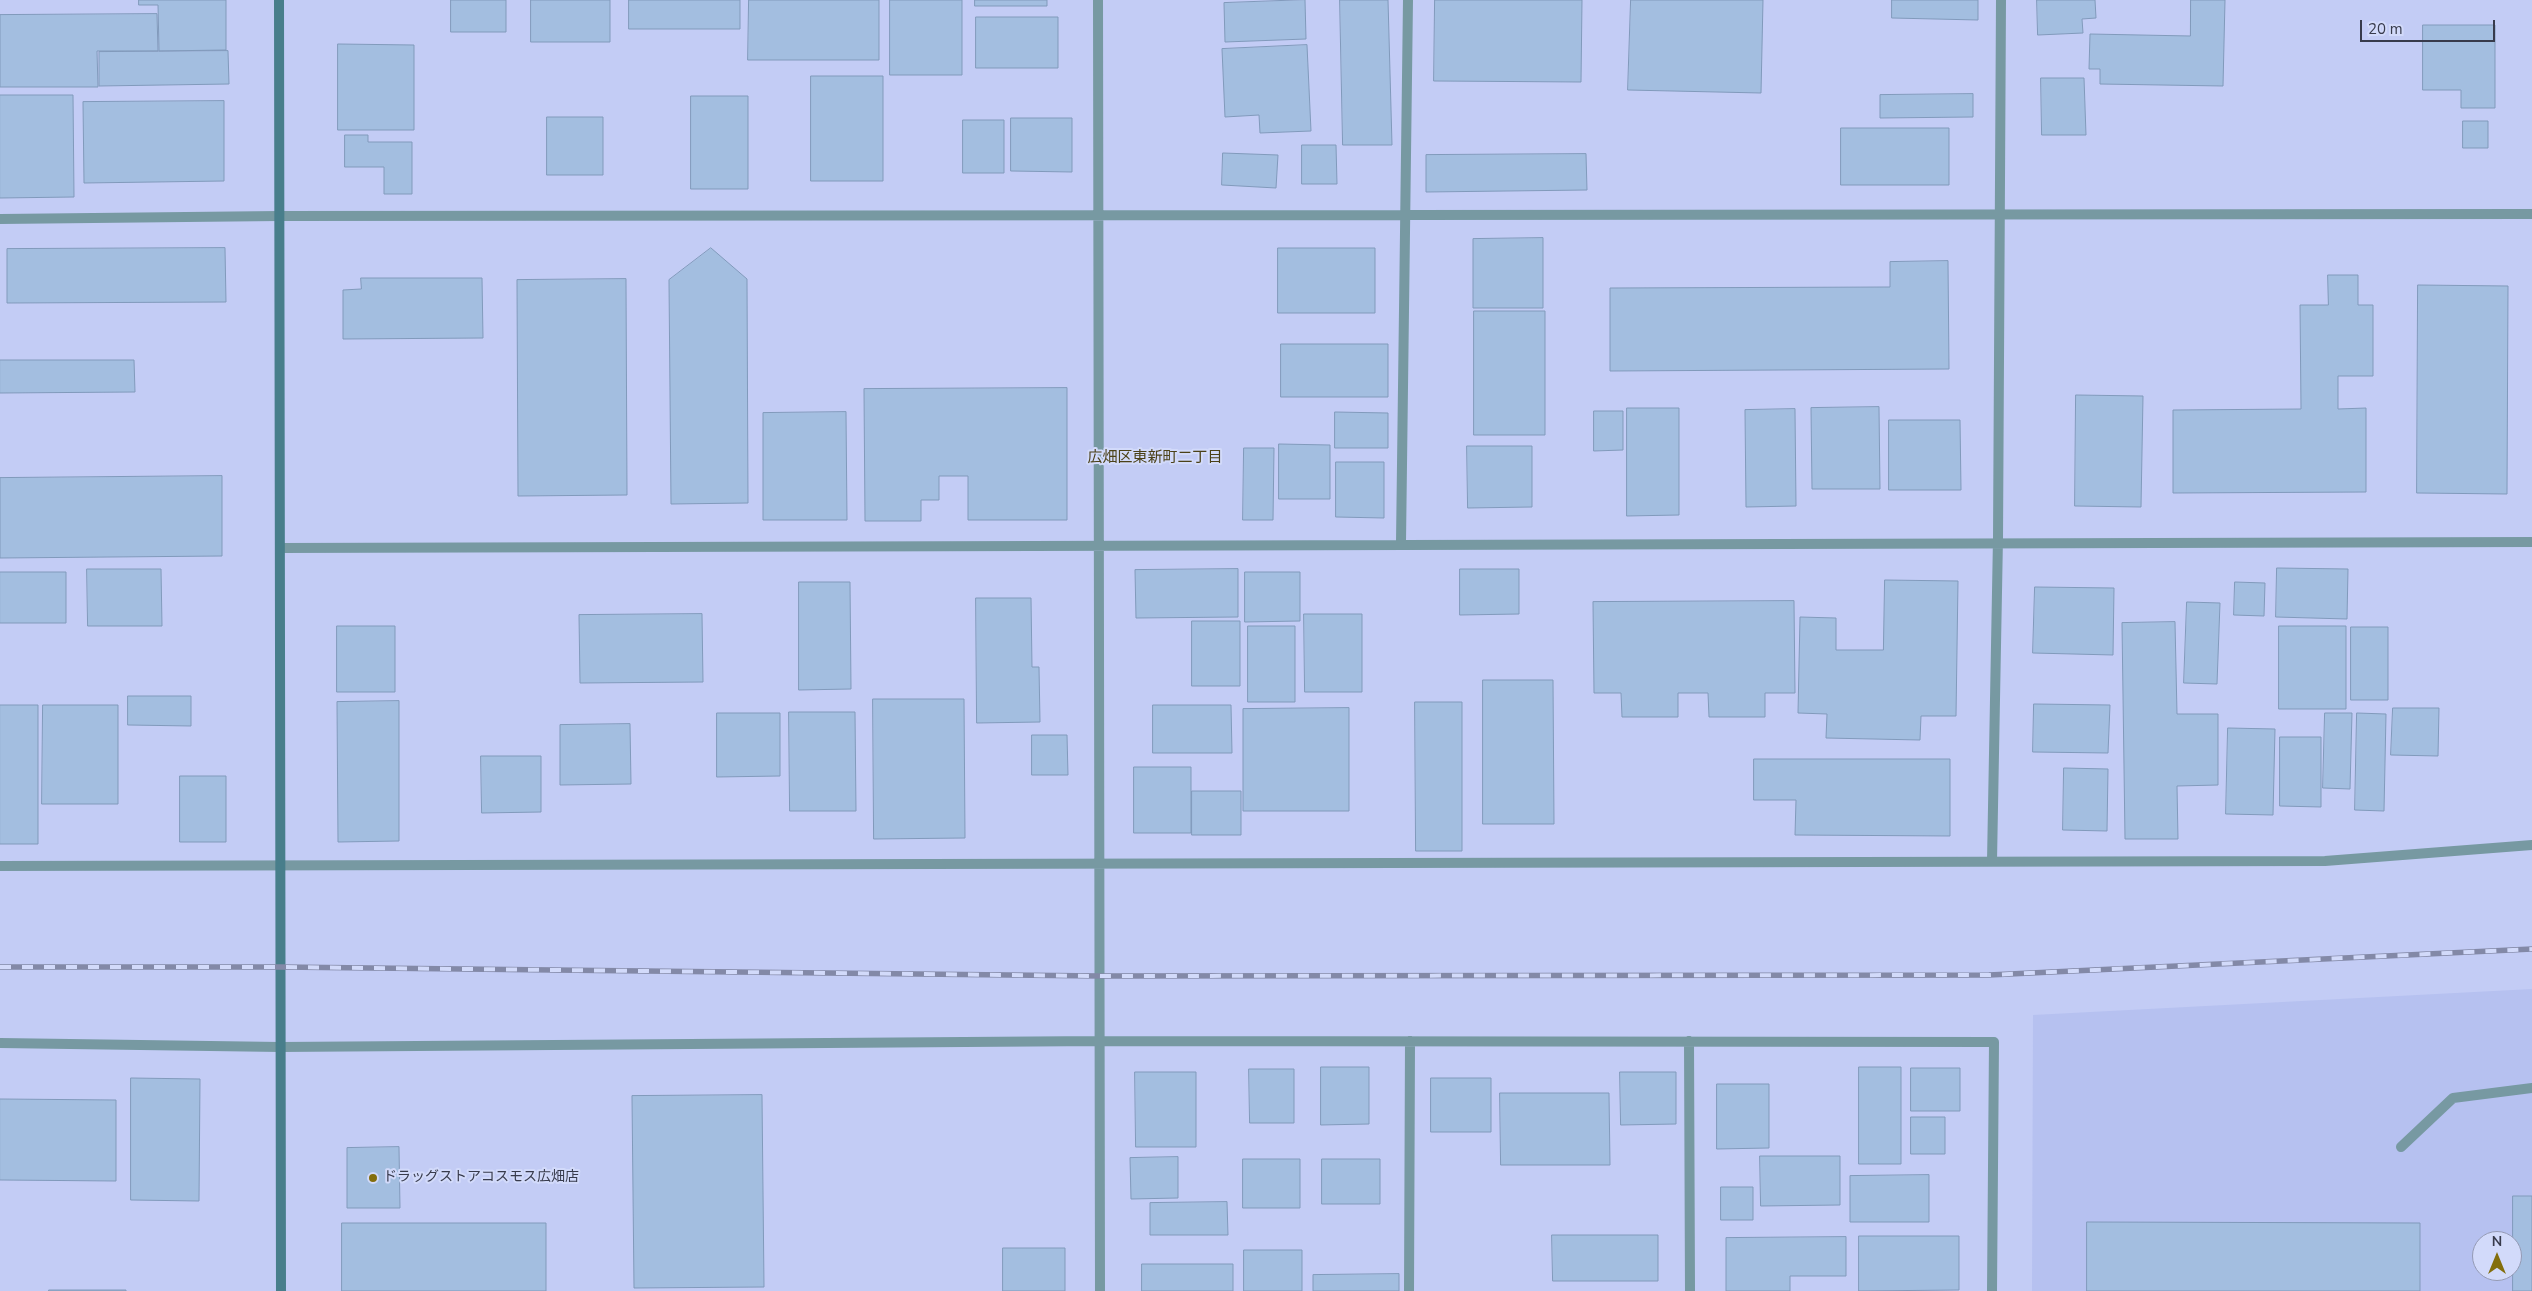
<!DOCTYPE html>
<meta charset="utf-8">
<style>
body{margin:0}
#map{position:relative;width:2532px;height:1291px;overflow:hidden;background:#c3ccf5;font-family:"Nunito Sans",sans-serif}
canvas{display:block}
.north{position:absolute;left:2472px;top:1231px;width:50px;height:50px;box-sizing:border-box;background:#d2dafa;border:1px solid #949ab4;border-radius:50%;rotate:0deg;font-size:14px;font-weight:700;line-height:20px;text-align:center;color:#383b4c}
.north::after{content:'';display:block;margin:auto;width:18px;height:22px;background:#836e0c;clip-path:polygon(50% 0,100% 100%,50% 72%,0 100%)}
.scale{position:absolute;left:2360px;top:20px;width:135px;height:22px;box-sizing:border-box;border:2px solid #383b4c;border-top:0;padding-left:6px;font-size:15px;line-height:18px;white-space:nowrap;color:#383b4c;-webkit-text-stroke:4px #d2dafa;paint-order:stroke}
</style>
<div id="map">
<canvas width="2532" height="1291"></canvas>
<div class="north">N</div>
<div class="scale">20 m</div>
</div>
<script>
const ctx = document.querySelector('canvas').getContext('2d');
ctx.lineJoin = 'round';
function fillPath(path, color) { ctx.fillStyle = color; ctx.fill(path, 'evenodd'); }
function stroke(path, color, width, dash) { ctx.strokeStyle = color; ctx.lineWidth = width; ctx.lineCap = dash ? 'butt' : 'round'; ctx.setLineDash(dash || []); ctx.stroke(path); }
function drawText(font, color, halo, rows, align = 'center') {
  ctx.font = font + ' "Nunito Sans","Noto Sans JP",sans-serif'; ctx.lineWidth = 4; ctx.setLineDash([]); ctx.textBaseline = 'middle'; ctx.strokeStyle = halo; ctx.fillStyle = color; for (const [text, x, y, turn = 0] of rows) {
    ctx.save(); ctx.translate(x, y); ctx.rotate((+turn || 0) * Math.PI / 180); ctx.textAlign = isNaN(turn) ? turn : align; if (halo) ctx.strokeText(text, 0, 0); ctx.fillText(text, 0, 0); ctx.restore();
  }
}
const built = new Path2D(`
 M 2532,989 L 2532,1291 L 2032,1291 L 2033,1015 ZM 2482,1241 L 2512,1241 L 2512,1271 L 2482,1271 Z`);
const building = new Path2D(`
 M 139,0 L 226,0 L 226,50 L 159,51 L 158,5 L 139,5 Z
 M 451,0 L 506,0 L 506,32 L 451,32 Z
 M 531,0 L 610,0 L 610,42 L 531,42 Z
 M 629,0 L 740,0 L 740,29 L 629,29 Z
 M 749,0 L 879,0 L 879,60 L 748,60 Z
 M 890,0 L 962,0 L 962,75 L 890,75 Z
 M 975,0 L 1047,0 L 1047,6 L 975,6 Z
 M 1305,0 L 1306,39 L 1225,42 L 1224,3 Z
 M 1340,0 L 1388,0 L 1392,145 L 1343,145 Z
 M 1435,0 L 1582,0 L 1581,82 L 1434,81 Z
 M 1631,0 L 1763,0 L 1761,93 L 1628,90 Z
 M 1892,0 L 1978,0 L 1978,20 L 1892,18 Z
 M 2037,0 L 2095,0 L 2096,18 L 2082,19 L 2083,33 L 2038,35 Z
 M 2191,0 L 2225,0 L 2223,86 L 2100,84 L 2100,69 L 2089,69 L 2090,34 L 2190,36 Z
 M 157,14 L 158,51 L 97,51 L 98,87 L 0,87 L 0,15 Z
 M 976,17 L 1058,17 L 1058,68 L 976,68 Z
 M 2423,25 L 2495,25 L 2495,108 L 2461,108 L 2461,90 L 2423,90 Z
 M 338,44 L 414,45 L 414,130 L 338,130 Z
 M 1307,45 L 1311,131 L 1260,133 L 1259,115 L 1225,117 L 1222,49 Z
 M 228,51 L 229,84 L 99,86 L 99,52 Z
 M 811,76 L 883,76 L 883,181 L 811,181 Z
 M 2041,78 L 2084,78 L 2086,135 L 2042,135 Z
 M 1973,94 L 1973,117 L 1880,118 L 1880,95 Z
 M 0,95 L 73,95 L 74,197 L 0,198 Z
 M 691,96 L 748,96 L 748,189 L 691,189 Z
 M 224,101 L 224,181 L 84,183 L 83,102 Z
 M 547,117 L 603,117 L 603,175 L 547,175 Z
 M 1011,118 L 1072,118 L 1072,172 L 1011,171 Z
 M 963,120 L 1004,120 L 1004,173 L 963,173 Z
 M 2463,121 L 2488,121 L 2488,148 L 2463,148 Z
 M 1841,128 L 1949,128 L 1949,185 L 1841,185 Z
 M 345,135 L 368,135 L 368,142 L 412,142 L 412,194 L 384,194 L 384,167 L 345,167 Z
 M 1302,145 L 1336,145 L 1337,184 L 1302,184 Z
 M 1223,153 L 1278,155 L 1276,188 L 1222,185 Z
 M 1586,154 L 1587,190 L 1426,192 L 1426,155 Z
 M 1543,238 L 1543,308 L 1473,308 L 1473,239 Z
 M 225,248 L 226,302 L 7,303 L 7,249 Z
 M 711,248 L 747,279 L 748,503 L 671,504 L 669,280 Z
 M 1278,248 L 1375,248 L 1375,313 L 1278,313 Z
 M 1948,261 L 1949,369 L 1610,371 L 1610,288 L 1890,287 L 1890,262 Z
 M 2328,275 L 2358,275 L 2358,305 L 2373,305 L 2373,376 L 2338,376 L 2338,409 L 2366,408 L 2366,492 L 2173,493 L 2173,410 L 2301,409 L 2300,305 L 2328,305 Z
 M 361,278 L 482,278 L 483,338 L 343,339 L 343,290 L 361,289 Z
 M 626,279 L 627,495 L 518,496 L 517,280 Z
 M 2418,285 L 2508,286 L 2507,494 L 2417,493 Z
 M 1474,311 L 1545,311 L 1545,435 L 1474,435 Z
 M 1281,344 L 1388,344 L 1388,397 L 1281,397 Z
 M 0,360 L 134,360 L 135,392 L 0,393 Z
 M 1067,388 L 1067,520 L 968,520 L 968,476 L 939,476 L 939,500 L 921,500 L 921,521 L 865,521 L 864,389 Z
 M 2076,395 L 2143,396 L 2141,507 L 2075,506 Z
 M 1879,407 L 1880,489 L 1812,489 L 1811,408 Z
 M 1627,408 L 1679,408 L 1679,515 L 1627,516 Z
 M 1795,409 L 1796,506 L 1746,507 L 1745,410 Z
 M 1594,411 L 1623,411 L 1623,450 L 1594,451 Z
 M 846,412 L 847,520 L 763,520 L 763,413 Z
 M 1335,412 L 1388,413 L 1388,448 L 1335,448 Z
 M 1889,420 L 1960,420 L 1961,490 L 1889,490 Z
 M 1279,444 L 1330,445 L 1330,499 L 1279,499 Z
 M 1467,446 L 1532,446 L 1532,507 L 1468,508 Z
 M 1244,448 L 1274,448 L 1273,520 L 1243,520 Z
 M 1336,462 L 1384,462 L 1384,518 L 1336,517 Z
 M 222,476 L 222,556 L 0,558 L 0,478 Z
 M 2277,568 L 2348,569 L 2347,619 L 2276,617 Z
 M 87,569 L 161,569 L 162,626 L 88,626 Z
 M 1238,569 L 1238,617 L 1136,618 L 1135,570 Z
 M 1460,569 L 1519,569 L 1519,614 L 1460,615 Z
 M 0,572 L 66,572 L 66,623 L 0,623 Z
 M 1245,572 L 1300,572 L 1300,621 L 1245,622 Z
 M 1885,580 L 1958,581 L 1956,716 L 1921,716 L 1920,740 L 1826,738 L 1827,714 L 1798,713 L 1800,617 L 1836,618 L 1836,650 L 1883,650 Z
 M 799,582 L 850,582 L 851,689 L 799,690 Z
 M 2235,582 L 2265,583 L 2264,616 L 2234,615 Z
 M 2035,587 L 2114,588 L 2113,655 L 2033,653 Z
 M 976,598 L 1031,598 L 1032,667 L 1039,667 L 1040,722 L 977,723 Z
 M 1794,601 L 1795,693 L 1765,693 L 1765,717 L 1709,717 L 1708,693 L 1678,693 L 1678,717 L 1622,717 L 1621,693 L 1594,693 L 1593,602 Z
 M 2187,602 L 2220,603 L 2217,684 L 2184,683 Z
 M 702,614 L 703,682 L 580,683 L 579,615 Z
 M 1304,614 L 1362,614 L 1362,692 L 1305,692 Z
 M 1192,621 L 1240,621 L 1240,686 L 1192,686 Z
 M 2175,622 L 2177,714 L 2218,714 L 2218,785 L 2177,786 L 2178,839 L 2125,839 L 2122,623 Z
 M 337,626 L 395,626 L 395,692 L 337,692 Z
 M 1248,626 L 1295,626 L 1295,702 L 1248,702 Z
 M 2279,626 L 2346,626 L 2346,709 L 2279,709 Z
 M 2351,627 L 2388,627 L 2388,700 L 2351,700 Z
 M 1483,680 L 1553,680 L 1554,824 L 1483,824 Z
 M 128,696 L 191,696 L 191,726 L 128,725 Z
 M 873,699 L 964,699 L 965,838 L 874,839 Z
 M 399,701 L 399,841 L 338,842 L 337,702 Z
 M 1415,702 L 1462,702 L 1462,851 L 1416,851 Z
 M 2034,704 L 2110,705 L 2108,753 L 2033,752 Z
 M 0,705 L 38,705 L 38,844 L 0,844 Z
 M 43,705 L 118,705 L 118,804 L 42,804 Z
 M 1153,705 L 1231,705 L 1232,753 L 1153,753 Z
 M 1349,708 L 1349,811 L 1243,811 L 1243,709 Z
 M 2393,708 L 2439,708 L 2438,756 L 2391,755 Z
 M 789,712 L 855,712 L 856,811 L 790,811 Z
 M 717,713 L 780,713 L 780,776 L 717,777 Z
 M 2325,713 L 2352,713 L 2350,789 L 2323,788 Z
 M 2357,713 L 2386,714 L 2384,811 L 2355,810 Z
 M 630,724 L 631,784 L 560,785 L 560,725 Z
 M 2228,728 L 2275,729 L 2273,815 L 2226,814 Z
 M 1032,735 L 1067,735 L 1068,775 L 1032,775 Z
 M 2280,737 L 2321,737 L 2321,807 L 2280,806 Z
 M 481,756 L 541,756 L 541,812 L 482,813 Z
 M 1754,759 L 1950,759 L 1950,836 L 1795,835 L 1796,800 L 1754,800 Z
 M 1134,767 L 1191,767 L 1191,833 L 1134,833 Z
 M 2064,768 L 2108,769 L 2107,831 L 2063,830 Z
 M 180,776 L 226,776 L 226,842 L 180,842 Z
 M 1192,791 L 1241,791 L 1241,835 L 1192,835 Z
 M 1321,1067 L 1369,1067 L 1369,1124 L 1321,1125 Z
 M 1859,1067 L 1901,1067 L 1901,1164 L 1859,1164 Z
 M 1911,1068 L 1960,1068 L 1960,1111 L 1911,1111 Z
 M 1249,1069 L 1294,1069 L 1294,1123 L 1250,1123 Z
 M 1135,1072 L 1196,1072 L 1196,1147 L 1136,1147 Z
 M 1620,1072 L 1676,1072 L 1676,1124 L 1621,1125 Z
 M 131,1078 L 200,1079 L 199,1201 L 131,1200 Z
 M 1431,1078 L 1491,1078 L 1491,1132 L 1431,1132 Z
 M 1717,1084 L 1769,1084 L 1769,1148 L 1717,1149 Z
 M 1500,1093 L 1609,1093 L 1610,1165 L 1501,1165 Z
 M 762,1095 L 764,1287 L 634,1288 L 632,1096 Z
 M 0,1099 L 116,1100 L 116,1181 L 0,1180 Z
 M 1911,1117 L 1945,1117 L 1945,1154 L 1911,1154 Z
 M 399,1147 L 400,1208 L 347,1208 L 347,1148 Z
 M 1760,1156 L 1840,1156 L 1840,1205 L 1761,1206 Z
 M 1178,1157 L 1178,1198 L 1131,1199 L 1130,1158 Z
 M 1243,1159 L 1300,1159 L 1300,1208 L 1243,1208 Z
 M 1322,1159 L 1380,1159 L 1380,1204 L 1322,1204 Z
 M 1929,1175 L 1929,1222 L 1850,1222 L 1850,1176 Z
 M 1721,1187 L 1753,1187 L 1753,1220 L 1721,1220 Z
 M 2513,1196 L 2532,1196 L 2532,1291 L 2513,1291 Z
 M 1227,1202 L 1228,1235 L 1150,1235 L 1150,1203 Z
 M 2087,1222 L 2420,1223 L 2420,1291 L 2087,1291 Z
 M 342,1223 L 546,1223 L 546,1291 L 342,1291 Z
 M 1552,1235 L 1658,1235 L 1658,1281 L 1553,1281 Z
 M 1859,1236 L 1959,1236 L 1959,1290 L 1859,1291 Z
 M 1846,1237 L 1846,1276 L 1790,1276 L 1790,1291 L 1726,1291 L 1726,1238 Z
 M 1003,1248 L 1065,1248 L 1065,1291 L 1003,1291 Z
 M 1244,1250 L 1302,1250 L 1302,1291 L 1244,1291 Z
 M 1142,1264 L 1233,1264 L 1233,1291 L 1142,1291 Z
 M 1399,1274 L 1399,1291 L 1313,1291 L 1313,1275 Z
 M 49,1290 L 126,1290 L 126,1291 L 49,1291 Z`);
const lane = new Path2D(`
 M 2401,1147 L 2453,1098 L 2532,1088`);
const street = new Path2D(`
 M 1098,0 L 1100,1291
 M 0,219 L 279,216 L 2532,214
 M 1401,542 L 1408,0
 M 280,548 C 1030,542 1781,537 2532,542
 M 1992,861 L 1998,538 L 2001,0
 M 0,866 L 2325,861 L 2532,845
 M 1689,1041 L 1690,1291
 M 0,1043 L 280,1047 L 1101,1041 L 1994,1042 L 1992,1291
 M 1409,1291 L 1410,1041`);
const secondary = new Path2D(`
 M 279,0 L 281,1291`);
const rail = new Path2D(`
 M 0,967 L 280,967 L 1100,976 L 1989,975 L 2532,949`);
const markers = [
 [373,1178,5,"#836e0c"]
];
const poiNames = [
 ["ドラッグストアコスモス広畑店",383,1178]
];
const neighbourhoodNames = [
 ["広畑区東新町二丁目",1155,458]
];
fillPath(built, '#b6c1f0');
fillPath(building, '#a3bee0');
stroke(building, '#819abb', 1);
stroke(lane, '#7799a2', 10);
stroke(street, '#7799a2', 10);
stroke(secondary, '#487e8b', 10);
stroke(rail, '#8389a7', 5.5);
stroke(rail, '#d2dafa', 4, [11]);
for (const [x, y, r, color] of markers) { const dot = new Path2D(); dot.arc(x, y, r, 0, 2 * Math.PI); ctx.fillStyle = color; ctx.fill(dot); stroke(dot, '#d2dafa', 2); }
drawText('14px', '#383b4c', '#d2dafa', poiNames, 'left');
drawText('15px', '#4b4118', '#d2dafa', neighbourhoodNames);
</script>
